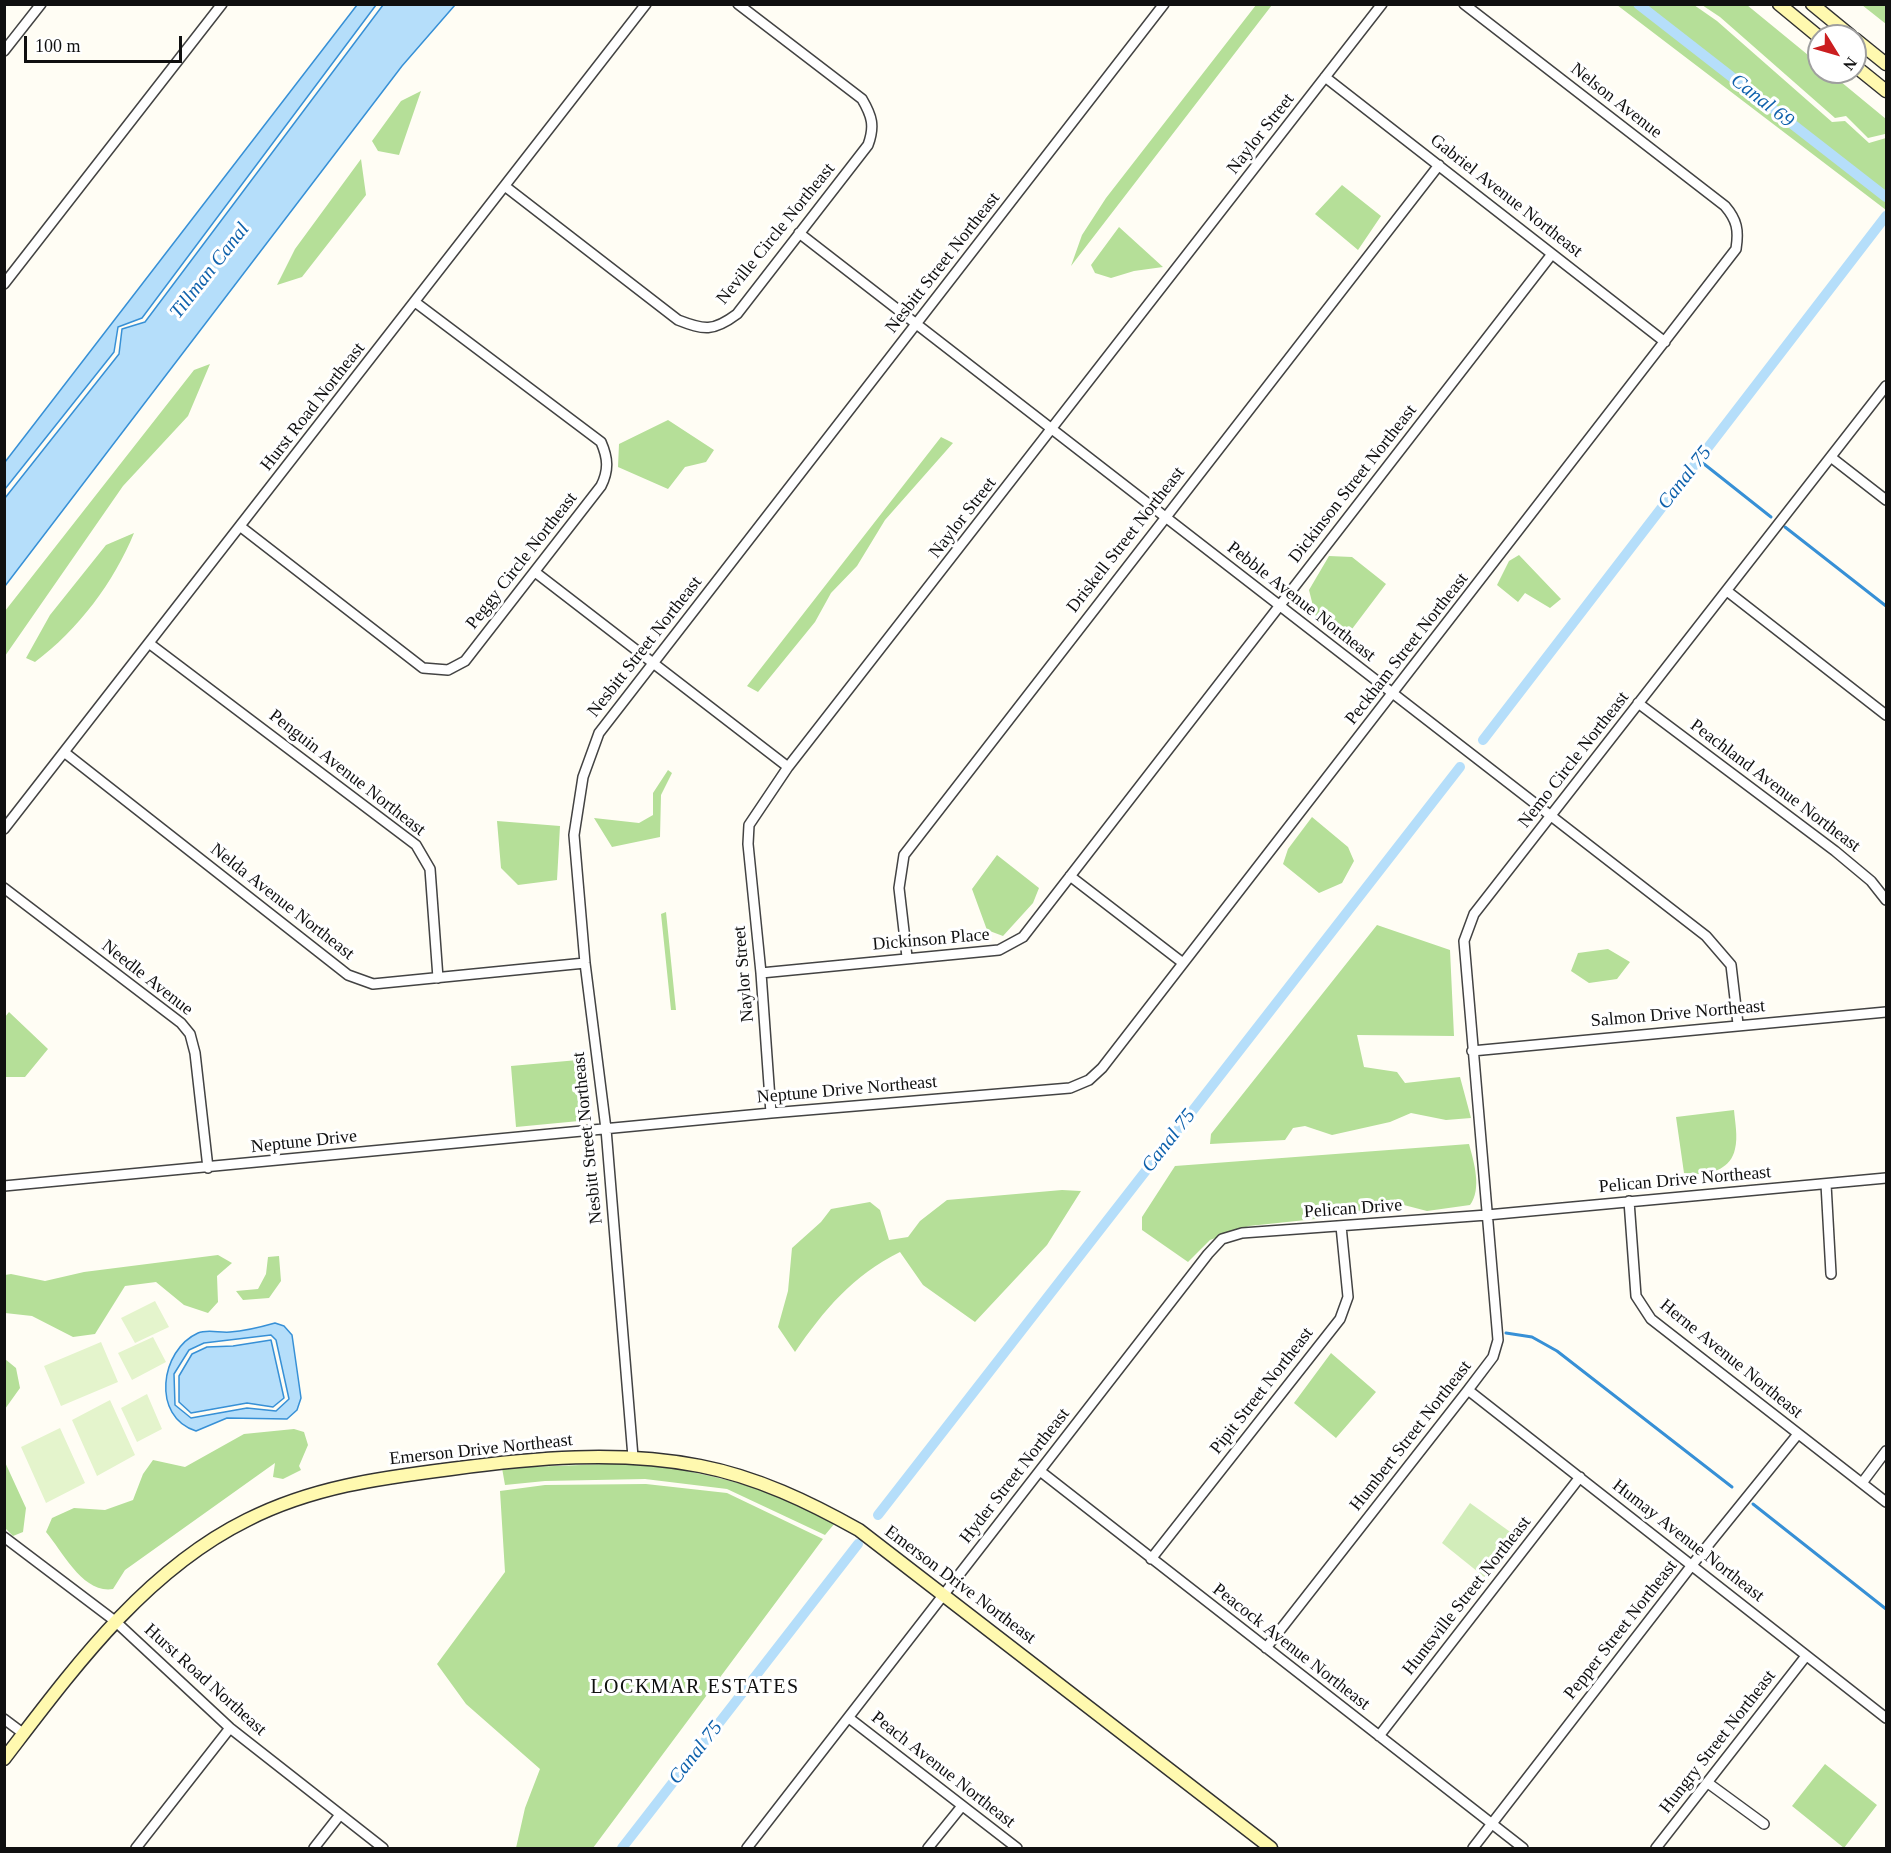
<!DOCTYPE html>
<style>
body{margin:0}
#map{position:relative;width:1891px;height:1853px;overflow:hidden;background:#fffdf4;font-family:Georgia,serif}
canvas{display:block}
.frame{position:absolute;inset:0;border:6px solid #101010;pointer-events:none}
.north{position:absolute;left:1807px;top:24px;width:60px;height:60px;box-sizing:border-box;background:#fff;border:2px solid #9f9f9f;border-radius:50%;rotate:127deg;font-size:16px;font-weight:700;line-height:24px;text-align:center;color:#101010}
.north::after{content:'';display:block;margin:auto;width:21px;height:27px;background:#cb1e20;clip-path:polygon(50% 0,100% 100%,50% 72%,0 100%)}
.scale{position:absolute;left:24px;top:36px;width:158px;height:27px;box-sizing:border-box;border:3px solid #101010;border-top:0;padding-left:8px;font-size:18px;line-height:21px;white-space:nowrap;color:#101010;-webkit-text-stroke:4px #fff;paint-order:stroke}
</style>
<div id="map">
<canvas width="1891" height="1853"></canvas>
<div class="frame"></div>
<div class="north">N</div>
<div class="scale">100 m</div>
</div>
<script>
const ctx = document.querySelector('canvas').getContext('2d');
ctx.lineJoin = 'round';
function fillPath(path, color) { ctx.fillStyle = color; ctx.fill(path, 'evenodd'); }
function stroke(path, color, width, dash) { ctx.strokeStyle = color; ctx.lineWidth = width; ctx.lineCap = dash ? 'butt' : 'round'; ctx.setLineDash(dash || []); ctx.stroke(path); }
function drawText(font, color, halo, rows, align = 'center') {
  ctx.font = font + ' Georgia,serif'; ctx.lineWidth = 6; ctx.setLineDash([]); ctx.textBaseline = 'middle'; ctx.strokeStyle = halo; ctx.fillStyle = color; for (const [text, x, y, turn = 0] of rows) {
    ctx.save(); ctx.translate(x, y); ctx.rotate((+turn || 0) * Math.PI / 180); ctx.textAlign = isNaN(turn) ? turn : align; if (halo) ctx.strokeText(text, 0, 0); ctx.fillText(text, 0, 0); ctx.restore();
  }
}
const green = new Path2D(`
 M 1470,1503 L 1520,1539 L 1488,1580 L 1442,1543 Z`);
const forest = new Path2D(`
 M 1256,5 L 1272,5 L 1071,266 L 1082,235 L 1106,198 Z
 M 1617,5 L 1694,5 L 1717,21 L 1832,122 L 1845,121 L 1869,143 L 1886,138 L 1886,210 Z
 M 1702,5 L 1747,5 L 1819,64 L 1819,72 L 1829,72 L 1886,119 L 1885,134 L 1868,138 L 1846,116 L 1835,118 L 1720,17 Z
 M 1862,5 L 1886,5 L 1886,24 Z
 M 421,91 L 399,155 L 378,151 L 372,141 L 401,101 Z
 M 361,159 L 366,195 L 302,277 L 277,285 L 295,249 Z
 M 1342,185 L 1381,216 L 1358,250 L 1315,214 Z
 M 1119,227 L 1163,267 L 1134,271 L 1111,278 L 1095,273 L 1091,265 Z
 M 210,364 L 188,416 L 123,486 L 5,656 L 5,611 L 194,370 Z
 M 668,420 L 714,450 L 706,462 L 685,467 L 668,489 L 618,467 L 619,444 Z
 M 941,437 L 953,443 L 885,520 L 857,566 L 831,593 L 815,622 L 758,692 L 747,686 Z
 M 134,533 C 114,582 78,630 35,662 L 26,658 L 50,615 L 106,545 Z
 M 1519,555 L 1561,599 L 1550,608 L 1525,593 L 1518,602 L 1497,585 L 1509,561 Z
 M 1329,556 L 1352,557 L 1386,584 L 1346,637 L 1316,618 L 1309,590 Z
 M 668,770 L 672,773 L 661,795 L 660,837 L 612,847 L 594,818 L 639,823 L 653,815 L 653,793 Z
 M 1312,817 L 1348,847 L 1354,861 L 1342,883 L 1319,893 L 1283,864 L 1288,849 Z
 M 497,821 L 560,826 L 557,880 L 518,885 L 501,868 Z
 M 997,855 L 1039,888 L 1033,903 L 1003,936 L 987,930 L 972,889 Z
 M 666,912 L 676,1010 L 671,1010 L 661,914 Z
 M 1377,925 L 1450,950 L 1454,1036 L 1357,1035 L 1364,1067 L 1397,1072 L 1405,1083 L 1460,1077 L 1471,1118 L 1446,1120 L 1411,1113 L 1390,1122 L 1332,1135 L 1305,1126 L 1293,1128 L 1285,1140 L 1210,1144 L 1211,1134 Z
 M 1608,949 L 1630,962 L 1617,979 L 1589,983 L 1571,971 L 1578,953 Z
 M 9,1012 L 48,1049 L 25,1077 L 5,1077 L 5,1017 Z
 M 578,1060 L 579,1121 L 516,1127 L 511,1066 Z
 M 1734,1110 C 1735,1122 1738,1137 1735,1149 C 1730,1173 1703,1176 1684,1173 L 1676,1117 Z
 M 1469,1144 C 1474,1162 1482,1189 1470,1205 L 1427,1211 L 1400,1204 L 1391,1211 L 1249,1226 L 1210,1240 L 1188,1262 L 1142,1230 L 1142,1217 L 1175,1166 Z
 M 1062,1190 L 1081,1191 L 1047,1245 L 975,1322 L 923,1285 L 900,1252 C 853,1275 824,1310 795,1352 L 778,1327 L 788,1291 L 792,1248 L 821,1222 L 831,1209 L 870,1202 L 880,1210 L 889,1240 L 908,1237 L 920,1221 L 947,1200 Z
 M 218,1255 L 232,1263 L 217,1276 L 218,1302 L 208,1313 L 184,1305 L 156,1282 L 125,1286 L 95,1334 L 73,1337 L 32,1316 L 5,1313 L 5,1275 L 11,1274 L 45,1281 L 84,1272 Z
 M 279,1256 L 281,1281 L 269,1298 L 243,1300 L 236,1291 L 258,1289 L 266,1274 L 268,1257 Z
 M 1331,1353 L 1376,1392 L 1336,1438 L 1294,1403 Z
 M 5,1359 L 16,1368 L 20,1388 L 5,1409 Z
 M 294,1429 L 304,1432 L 308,1445 L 299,1466 L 301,1470 L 283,1479 L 273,1477 L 275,1463 L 125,1570 L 113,1589 C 83,1594 63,1552 46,1532 L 52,1518 L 74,1508 L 105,1510 L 133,1500 L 143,1474 L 153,1460 L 185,1467 L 244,1434 Z
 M 4,1460 L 26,1508 L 23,1532 L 13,1536 L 5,1528 Z
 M 634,1463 C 707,1472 770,1487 835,1523 L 825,1535 L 727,1489 L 645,1479 L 545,1481 L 505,1485 L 502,1468 Z
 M 646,1484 L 727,1493 L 823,1539 L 593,1848 L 516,1848 L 525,1808 L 540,1769 L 466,1704 L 437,1664 L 505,1572 L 500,1491 L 545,1485 Z
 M 1825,1764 L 1877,1805 L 1844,1848 L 1792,1806 Z`);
const pitch = new Path2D(`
 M 155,1301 L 169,1327 L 135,1343 L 121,1318 Z
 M 153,1337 L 166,1362 L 132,1380 L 118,1353 Z
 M 101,1342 L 118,1382 L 61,1406 L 44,1366 Z
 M 147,1394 L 162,1429 L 137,1442 L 121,1408 Z
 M 110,1400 L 135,1455 L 97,1476 L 72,1420 Z
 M 60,1428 L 85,1483 L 46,1503 L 21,1447 Z`);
const water = new Path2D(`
 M 357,5 L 376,5 L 142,318 L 118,327 L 114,352 L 5,489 L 5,462 Z
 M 383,5 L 455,5 L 402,66 L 5,586 L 5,498 L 119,354 L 122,329 L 145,322 Z
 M 275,1323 L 284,1326 L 292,1335 L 301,1398 L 297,1410 L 287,1419 L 227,1418 L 196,1431 C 151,1417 160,1350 198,1333 C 207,1329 220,1333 230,1332 C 245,1331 261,1327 275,1323 ZM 271,1335 L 276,1340 L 289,1399 L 276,1411 L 247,1408 L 191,1418 L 175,1405 L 174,1374 L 189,1350 L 204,1343 Z
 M 271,1340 L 284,1398 L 273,1407 L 247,1403 L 191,1413 L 179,1402 L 179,1376 L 192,1354 L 207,1347 L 233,1346 Z`);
const stream = new Path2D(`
 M 1699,460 L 1771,517
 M 1785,527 L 1886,606
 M 1506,1333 L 1532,1337 L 1557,1351 L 1732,1487
 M 1753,1504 L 1886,1609`);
const canal = new Path2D(`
 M 1638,4 L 1886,197
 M 1483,740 L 1886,216
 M 878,1515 L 1460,767
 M 622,1848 L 858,1544`);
const street = new Path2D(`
 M 4,51 L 41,4
 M 1325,77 L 1665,342
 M 506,187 L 678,320 C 704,330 713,332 737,314 L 868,145 C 875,126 872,116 862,99 L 738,4
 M 799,233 L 1706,936 L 1731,965 L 1738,1024
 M 4,284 L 222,4
 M 1832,458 L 1886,500
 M 241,527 L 423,668 L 448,670 L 465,661 L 601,486 C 609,470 608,458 601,442 L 415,302
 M 535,572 L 788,767
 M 1727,591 L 1886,715
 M 150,644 L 416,845 L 430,869 L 438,978
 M 1638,703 L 1835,851 L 1871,881 L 1886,900
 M 64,752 L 348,975 L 373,984 L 585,963
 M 4,829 L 646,4
 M 1070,876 L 1183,963
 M 4,888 L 181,1023 L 190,1034 L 195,1053 L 208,1168
 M 907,957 L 899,888 L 904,855 L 1439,165
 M 761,973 L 999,950 L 1023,937 L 1552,254
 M 1472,1051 L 1886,1012
 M 771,1113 L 761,973 L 748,844 L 749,825 L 788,767 L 1382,4
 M 1826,1184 L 1831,1274
 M 4,1186 L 771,1113 L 1070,1088 L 1089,1080 L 1102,1068 L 1736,249 C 1739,230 1737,220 1725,206 L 1464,4
 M 1629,1201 L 1636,1296 L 1651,1319 L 1886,1502
 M 1468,1390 L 1886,1718
 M 633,1457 L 606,1129 L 585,963 L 574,835 L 583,777 L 599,733 L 1164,4
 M 1040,1471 L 1523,1848
 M 1862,1483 L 1886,1451
 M 4,1537 L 115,1621 L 230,1728 L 383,1848
 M 1151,1559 L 1340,1319 L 1348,1297 L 1341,1226
 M 1266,1648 L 1468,1390 L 1493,1357 L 1498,1340 L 1464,941 L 1474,914 L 1886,386
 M 849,1718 L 1017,1848
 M 4,1719 L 24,1734
 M 1379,1736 L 1580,1477
 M 1708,1783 L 1764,1824
 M 136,1848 L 230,1728
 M 314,1848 L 339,1816
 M 747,1848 L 1208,1254 L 1222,1239 L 1242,1233 L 1487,1215 L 1886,1178
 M 928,1848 L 962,1806
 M 1473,1848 L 1692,1565 L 1798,1434
 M 1656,1848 L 1806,1656`);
const secondary = new Path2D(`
 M 1779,4 L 1819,37
 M 1812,4 L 1851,36
 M 1855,39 L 1886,64
 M 1855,66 L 1886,91
 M 4,1759 C 73,1669 144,1571 247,1520 C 312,1487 380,1478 451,1469 C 532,1458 619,1450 700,1466 C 757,1477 809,1502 859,1530 L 1271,1848`);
const streetNames = [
 ["Nelson Avenue",1616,101,38],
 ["Naylor Street",1261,134,-52],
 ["Gabriel Avenue Northeast",1506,196,38],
 ["Neville Circle Northeast",776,234,-51],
 ["Nesbitt Street Northeast",943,263,-52],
 ["Hurst Road Northeast",313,407,-52],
 ["Dickinson Street Northeast",1353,484,-52],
 ["Naylor Street",963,518,-52],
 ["Driskell Street Northeast",1126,540,-52],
 ["Peggy Circle Northeast",522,561,-52],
 ["Pebble Avenue Northeast",1301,602,38],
 ["Nesbitt Street Northeast",645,647,-52],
 ["Peckham Street Northeast",1407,649,-52],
 ["Nemo Circle Northeast",1574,760,-52],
 ["Penguin Avenue Northeast",347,773,38],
 ["Peachland Avenue Northeast",1775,786,37],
 ["Nelda Avenue Northeast",282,902,38],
 ["Dickinson Place",931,940,-5],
 ["Naylor Street",744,974,-95],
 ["Needle Avenue",147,978,38],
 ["Salmon Drive Northeast",1678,1014,-5],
 ["Neptune Drive Northeast",847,1090,-5],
 ["Nesbitt Street Northeast",588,1138,-96],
 ["Neptune Drive",304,1142,-6],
 ["Pelican Drive Northeast",1685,1180,-5],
 ["Pelican Drive",1353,1209,-4],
 ["Herne Avenue Northeast",1731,1359,39],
 ["Pipit Street Northeast",1262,1391,-52],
 ["Humbert Street Northeast",1411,1436,-52],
 ["Emerson Drive Northeast",481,1450,-6],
 ["Hyder Street Northeast",1015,1476,-52],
 ["Humay Avenue Northeast",1688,1541,38],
 ["Emerson Drive Northeast",960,1585,37],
 ["Huntsville Street Northeast",1467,1596,-52],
 ["Pepper Street Northeast",1621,1630,-52],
 ["Peacock Avenue Northeast",1291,1647,38],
 ["Hurst Road Northeast",205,1680,42],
 ["Hungry Street Northeast",1718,1742,-52],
 ["Peach Avenue Northeast",943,1770,38]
];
const waterNames = [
 ["Canal 69",1762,101,38],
 ["Tillman Canal",210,271,-52],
 ["Canal 75",1685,478,-52],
 ["Canal 75",1169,1141,-52],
 ["Canal 75",696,1753,-52]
];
const neighbourhoodNames = [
 ["LOCKMAR ESTATES",695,1688]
];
fillPath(green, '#d2edba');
fillPath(forest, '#b5df98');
fillPath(pitch, '#e4f4cc');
fillPath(water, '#b5defa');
stroke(water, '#3790d6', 1.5);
stroke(stream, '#3790d6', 3);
stroke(canal, '#b5defa', 10);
stroke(street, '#434343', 12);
stroke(secondary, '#323232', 15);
stroke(street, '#fff', 9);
stroke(secondary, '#fff9af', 12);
drawText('18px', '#101010', '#fff', streetNames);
drawText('italic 20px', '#1062ac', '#fff', waterNames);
ctx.letterSpacing = '1.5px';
drawText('20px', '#101010', '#fff', neighbourhoodNames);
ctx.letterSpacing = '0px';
</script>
